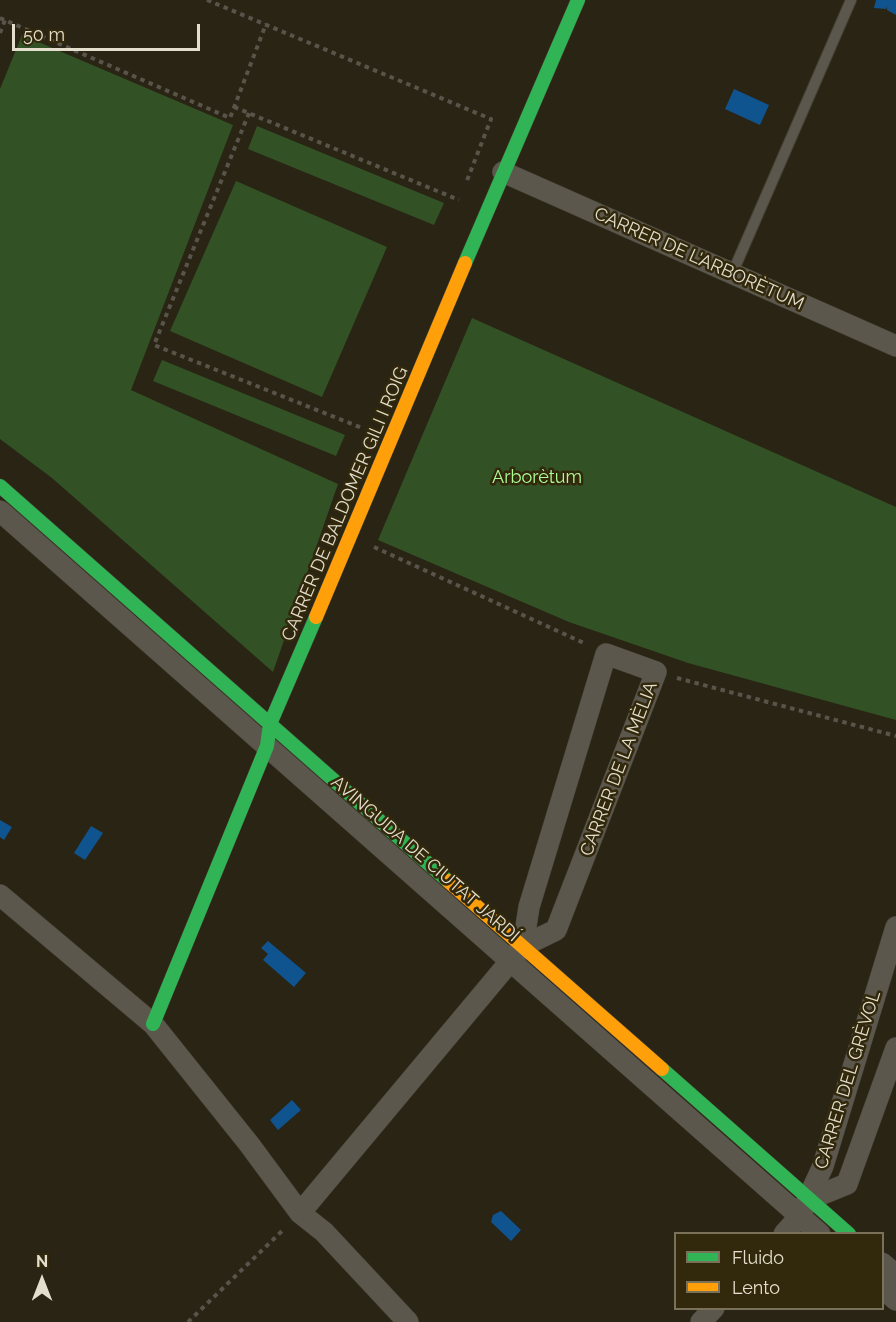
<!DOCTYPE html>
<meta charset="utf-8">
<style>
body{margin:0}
#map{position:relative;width:896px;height:1322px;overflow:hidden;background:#292414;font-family:Raleway,sans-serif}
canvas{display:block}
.legend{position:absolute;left:674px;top:1232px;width:210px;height:78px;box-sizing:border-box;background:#32280b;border:2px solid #797159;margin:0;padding:8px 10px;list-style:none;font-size:18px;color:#e4dece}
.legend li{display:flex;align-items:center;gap:12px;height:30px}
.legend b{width:30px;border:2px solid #797159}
.north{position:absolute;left:12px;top:1250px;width:60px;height:60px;-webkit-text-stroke:4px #32280b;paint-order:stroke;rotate:0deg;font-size:16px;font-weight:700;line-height:24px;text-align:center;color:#e4dece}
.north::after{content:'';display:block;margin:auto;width:21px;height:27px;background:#e4dece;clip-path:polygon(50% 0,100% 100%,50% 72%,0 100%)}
.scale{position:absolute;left:12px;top:24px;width:188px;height:27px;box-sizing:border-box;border:3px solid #e4dece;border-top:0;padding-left:8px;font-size:18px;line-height:21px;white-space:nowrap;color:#e4dece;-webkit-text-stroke:4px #32280b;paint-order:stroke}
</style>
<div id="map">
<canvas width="896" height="1322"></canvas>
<ul class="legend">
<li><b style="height:8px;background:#30b455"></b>Fluido</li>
<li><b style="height:8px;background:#ff9f0a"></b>Lento</li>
</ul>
<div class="north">N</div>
<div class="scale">50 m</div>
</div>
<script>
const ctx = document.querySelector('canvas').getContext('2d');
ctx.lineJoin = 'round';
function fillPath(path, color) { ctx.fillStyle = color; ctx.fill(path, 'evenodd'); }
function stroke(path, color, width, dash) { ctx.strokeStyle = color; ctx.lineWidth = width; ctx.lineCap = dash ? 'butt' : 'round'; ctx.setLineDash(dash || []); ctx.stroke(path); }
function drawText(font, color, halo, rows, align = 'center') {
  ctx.font = font + ' Raleway,sans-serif'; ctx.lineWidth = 5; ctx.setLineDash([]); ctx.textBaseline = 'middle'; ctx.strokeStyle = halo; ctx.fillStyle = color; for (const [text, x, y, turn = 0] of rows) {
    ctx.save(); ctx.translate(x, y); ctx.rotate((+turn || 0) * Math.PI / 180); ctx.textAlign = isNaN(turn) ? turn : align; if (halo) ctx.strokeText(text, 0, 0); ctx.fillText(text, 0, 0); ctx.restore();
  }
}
const green = new Path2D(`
 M 22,35 L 233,125 L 131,390 L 338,484 L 273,672 L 52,478 L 0,439 L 0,89 Z
 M 257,126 L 444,203 L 434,225 L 248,149 Z
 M 236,181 L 387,247 L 322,397 L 170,331 Z
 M 472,318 L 896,507 L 896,720 L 688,663 L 569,622 L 378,540 Z
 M 162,360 L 345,435 L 336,456 L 153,381 Z`);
const water = new Path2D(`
 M 876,0 L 896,0 L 896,15 L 887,10 L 887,6 L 886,9 L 874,8 Z
 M 734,89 L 769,105 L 760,125 L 725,109 Z
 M 0,820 L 12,827 L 4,840 L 0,837 Z
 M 91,826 L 103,833 L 85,860 L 74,853 Z
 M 268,941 L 306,973 L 294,987 L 263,960 L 268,954 L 261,948 Z
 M 292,1100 L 301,1110 L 278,1130 L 270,1120 Z
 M 501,1211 L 521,1230 L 511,1241 L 491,1222 L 493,1215 Z`);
const path = new Path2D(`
 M 207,0 L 491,119 L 466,183
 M 0,18 L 230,118 L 266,24
 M 0,33 L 5,20
 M 234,107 L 459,200
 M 249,113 L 154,345 L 362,428
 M 374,547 L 586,644
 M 677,678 L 896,736
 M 188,1322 L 284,1229`);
const lane = new Path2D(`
 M 732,274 L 851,0`);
const street = new Path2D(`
 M 503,172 L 896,346
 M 0,511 L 820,1234
 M 0,895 L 153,1024 L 249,1144 L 300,1213 L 324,1232 L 408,1322
 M 810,1199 L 847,1184 L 896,1048
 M 300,1213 L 523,946 L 529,907 L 606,654 L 656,672 L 556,930 L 523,946
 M 784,1234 L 800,1216 L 823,1166 L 896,927
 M 882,1263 L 896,1275
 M 882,1288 L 896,1300
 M 701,1322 L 714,1308`);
const fast = new Path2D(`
 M 465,263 L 578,0
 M 0,486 L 448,881
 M 153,1024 L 267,746 L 270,724 L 316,617
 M 662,1069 L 849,1234`);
const slow = new Path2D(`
 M 316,617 L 465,263
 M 448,881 L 662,1069`);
const streetNames = [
 ["CARRER DE L'ARBORÈTUM",699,259,24],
 ["CARRER DE BALDOMER GILI I ROIG",345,504,-67],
 ["CARRER DE LA MÈLIA",619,769,-69],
 ["AVINGUDA DE CIUTAT JARDÍ",425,859,41],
 ["CARRER DEL GRÈVOL",848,1080,-73]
];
const parkNames = [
 ["Arborètum",537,478]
];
fillPath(green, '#325225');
fillPath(water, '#10548f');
stroke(lane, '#444034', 12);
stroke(street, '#444034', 22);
stroke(fast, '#444034', 15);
stroke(slow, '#444034', 15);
stroke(path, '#59544a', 4, [4.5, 4.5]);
stroke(lane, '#5b574c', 10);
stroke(street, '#5b574c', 21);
stroke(fast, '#30b455', 14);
stroke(slow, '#ff9f0a', 14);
drawText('18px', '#e4dece', '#32280b', streetNames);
drawText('18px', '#acfd96', '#32280b', parkNames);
</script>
